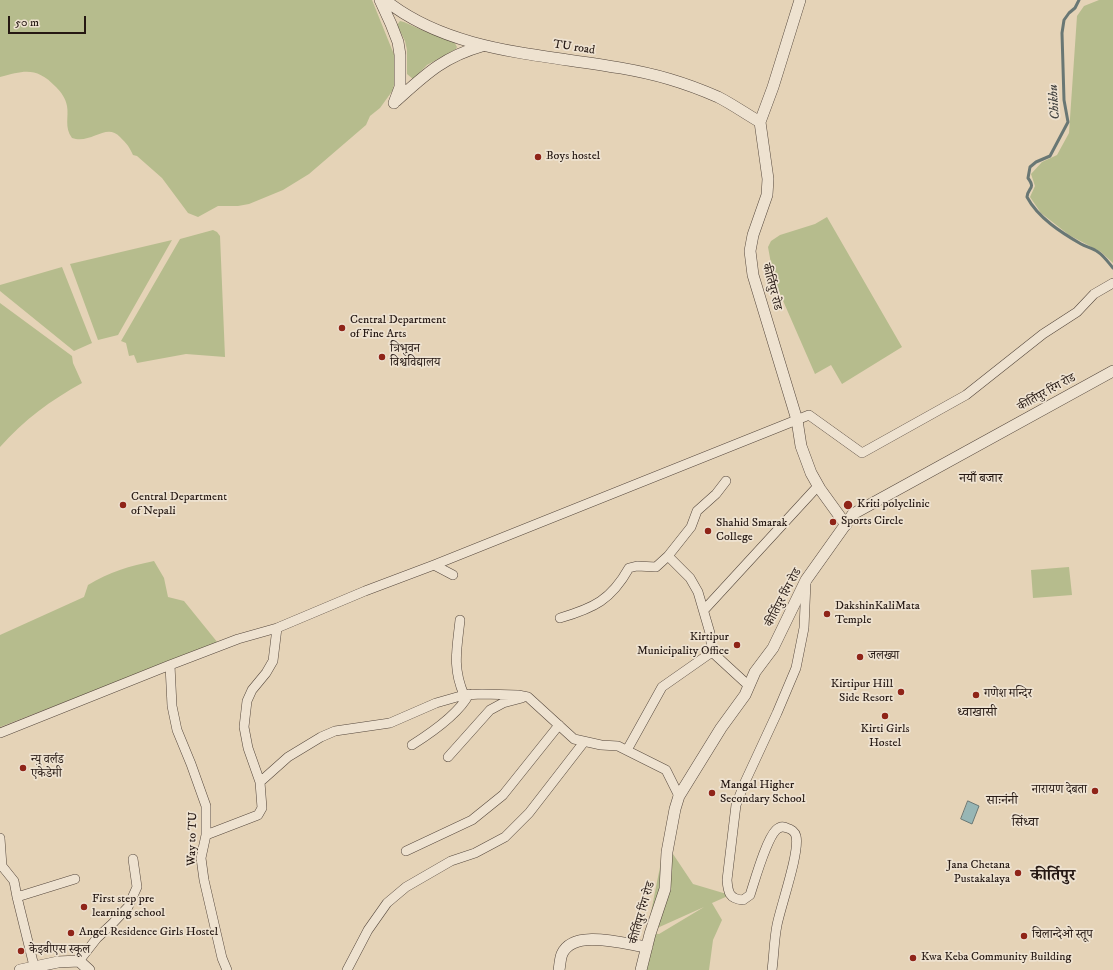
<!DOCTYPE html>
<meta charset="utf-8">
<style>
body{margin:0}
#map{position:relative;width:1113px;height:970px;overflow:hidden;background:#e5d3b7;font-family:"IM FELL DW Pica",serif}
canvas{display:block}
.scale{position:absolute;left:8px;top:16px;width:78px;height:18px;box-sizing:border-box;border:2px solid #251813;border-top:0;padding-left:5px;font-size:12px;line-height:14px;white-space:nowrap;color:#251813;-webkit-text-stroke:3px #eee2d0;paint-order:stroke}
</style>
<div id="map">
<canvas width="1113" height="970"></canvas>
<div class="scale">50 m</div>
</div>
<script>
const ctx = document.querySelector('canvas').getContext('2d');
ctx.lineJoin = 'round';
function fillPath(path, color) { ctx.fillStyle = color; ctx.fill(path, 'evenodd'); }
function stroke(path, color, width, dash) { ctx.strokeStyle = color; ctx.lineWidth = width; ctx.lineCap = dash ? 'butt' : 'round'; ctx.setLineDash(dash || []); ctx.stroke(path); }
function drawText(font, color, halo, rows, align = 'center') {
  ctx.font = font + ' "IM FELL DW Pica","Noto Serif Devanagari",serif'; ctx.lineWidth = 3.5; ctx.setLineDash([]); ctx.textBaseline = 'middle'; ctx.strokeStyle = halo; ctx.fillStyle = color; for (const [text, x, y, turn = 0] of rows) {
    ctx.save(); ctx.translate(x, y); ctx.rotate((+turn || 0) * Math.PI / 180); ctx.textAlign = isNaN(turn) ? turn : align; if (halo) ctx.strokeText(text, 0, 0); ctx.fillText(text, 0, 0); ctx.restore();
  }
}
const green = new Path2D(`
 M 0,0 L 372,0 L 395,57 L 395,79 L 393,90 L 380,108 L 370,116 L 366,125 L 309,174 L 283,190 L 249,204 L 238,206 L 218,206 L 198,217 L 188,213 L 162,178 L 137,156 L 133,155 C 129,146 127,144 120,137 C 106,122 91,145 72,138 C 64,127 69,117 67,106 C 66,99 61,92 56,87 C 37,67 25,70 0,77 Z
 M 1099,0 L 1113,0 L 1113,263 L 1101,252 L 1069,235 L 1041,213 L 1030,197 L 1035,186 L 1031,174 L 1042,162 L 1057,155 L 1069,133 L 1077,16 L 1084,6 Z
 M 400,21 L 404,22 L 424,31 L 453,40 L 457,47 L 456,49 L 427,65 L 413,79 L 407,74 L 407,50 L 405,41 L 397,25 Z
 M 827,217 L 902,347 L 842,384 L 831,365 L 815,374 L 774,280 L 768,247 L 771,241 L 780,235 L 815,224 Z
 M 213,230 L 217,232 L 220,236 L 225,357 L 186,354 L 137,363 L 134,355 L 129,356 L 126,343 L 121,341 L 180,239 Z
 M 172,240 L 118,335 L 98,340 L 70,264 Z
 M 62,267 L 92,343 L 74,351 L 0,291 L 0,285 Z
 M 0,303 L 72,356 L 73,363 L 82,383 C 51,400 24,420 0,447 Z
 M 154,561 L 164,578 L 168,597 L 184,601 L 218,643 L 0,727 L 0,635 L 84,597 L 88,585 C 109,572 130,566 154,561 Z
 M 1069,567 L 1072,595 L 1033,598 L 1031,570 Z
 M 665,842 L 693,884 L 730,895 L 712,903 L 722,920 L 713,940 L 709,970 L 636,970 L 646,933 L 659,934 L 704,907 L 655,929 L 648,927 Z`);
const water = new Path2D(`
 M 968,801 L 979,806 L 972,824 L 961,819 Z`);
const stream = new Path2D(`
 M 1079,0 L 1075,8 L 1069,13 L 1064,20 L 1062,33 L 1064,100 L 1068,122 L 1050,156 L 1036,162 L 1030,167 L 1028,178 C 1036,189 1028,187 1027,197 C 1038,218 1062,233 1081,244 C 1086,247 1093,248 1098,252 C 1104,256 1108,262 1113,268`);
const minor = new Path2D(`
 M 668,556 L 690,578 L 698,592 L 710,633 L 712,652 L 749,686
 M 434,565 L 453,575
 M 704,610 L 818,486
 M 560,618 C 594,608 611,600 629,568 L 637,566 L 656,567 L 668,556 L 691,527 L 697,511 L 716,494 L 726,481
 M 460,620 C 457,649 452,667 464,695
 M 170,665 L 172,706 L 177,730 L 191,764 L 206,806 L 206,835 L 201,858 L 204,880 L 222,958 L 227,970
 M 0,733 L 170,665 L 238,639 L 277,628 L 365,591 L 434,565 L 809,415 L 862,453 L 966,395 L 1043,334 L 1077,312 L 1094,294 L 1113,283
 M 412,745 C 431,733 459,714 469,694
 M 627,750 L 662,687 L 712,652
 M 448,757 L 490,710 L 503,703 L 522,698
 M 260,782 L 248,748 L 244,727 L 247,701 L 252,690 L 266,673 L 273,661 L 277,628
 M 206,835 L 258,815 L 262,808 L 260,782 L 288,757 L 321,737 L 335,731 L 390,723 L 436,703 L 464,695 L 482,694 L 518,695 L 528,697 L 574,739 L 601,745 L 618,746 L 666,770 L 679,796
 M 0,838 L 2,866 L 14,881 L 17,897 L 34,966
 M 406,851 L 472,820 L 503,795 L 559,725
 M 17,897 L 75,879
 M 79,961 L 97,938 L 112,924 L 128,907 L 137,887 L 133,859
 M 347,970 L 368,930 L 387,903 L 406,887 L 451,861 L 475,853 L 505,837 L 529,813 L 584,742
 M 772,970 C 774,955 774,940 777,925 C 781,905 800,852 796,836 C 795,832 791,829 787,828 C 783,826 779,827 776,830 C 766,840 755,880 750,895 L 743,900 C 729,899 728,892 727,880 L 736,805 L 745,782 L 777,713 L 796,668 L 804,628 L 806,582`);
const tertiary = new Path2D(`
 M 380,0 L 391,24 L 398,42 L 400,55 L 400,87 L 394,103
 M 385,0 C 464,63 576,52 669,79 C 686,84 702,90 718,97 C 732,104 746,114 760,122
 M 800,0 L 773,87 L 760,122 L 768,179 L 767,195 L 753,235 L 750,251 L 753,275 L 797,420 L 801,446 L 811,473 L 820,489 L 846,525
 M 396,101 C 425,75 443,57 482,46
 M 20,970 L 58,962 L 79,961 L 89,970
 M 559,970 C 560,965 560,959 562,954 C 573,928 625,944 647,947
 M 641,970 L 650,934 L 665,889 L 667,852 L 675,809 L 679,796 L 721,728 L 745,695 L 755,672 L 773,648 L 806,580 L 853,514 L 1113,371`);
const markers = [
 [538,157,4,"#8f2418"],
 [342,328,4,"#8f2418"],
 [382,357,4,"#8f2418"],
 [123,505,4,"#8f2418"],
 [848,505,5,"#8f2418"],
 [833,522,4,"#8f2418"],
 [708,531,4,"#8f2418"],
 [827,614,4,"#8f2418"],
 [737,645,4,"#8f2418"],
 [860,657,4,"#8f2418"],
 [901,692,4,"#8f2418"],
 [976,695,4,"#8f2418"],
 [885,716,4,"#8f2418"],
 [23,768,4,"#8f2418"],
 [1095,791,4,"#8f2418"],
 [712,793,4,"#8f2418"],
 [1018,873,4,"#8f2418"],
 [84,907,4,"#8f2418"],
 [71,933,4,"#8f2418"],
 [1024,936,4,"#8f2418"],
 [21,951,4,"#8f2418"],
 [913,958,4,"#8f2418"]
];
const streetNames = [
 ["TU road",574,48,9],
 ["कीर्तिपुर रोड",771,287,75],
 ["कीर्तिपुर रिंग रोड",1047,393,-29],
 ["कीर्तिपुर रिंग रोड",784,598,-62],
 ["Way to TU",193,839,-88],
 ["कीर्तिपुर रिंग रोड",643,913,-74]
];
const poiNames = [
 ["Boys hostel",546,157],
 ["Central Department",350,321],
 ["of Fine Arts",350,335],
 ["त्रिभुवन",390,350],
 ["विश्वविद्यालय",390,364],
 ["Central Department",131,498],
 ["of Nepali",131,512],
 ["Kriti polyclinic",857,505],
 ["Sports Circle",841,522],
 ["Shahid Smarak",716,524],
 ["College",716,538],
 ["DakshinKaliMata",835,607],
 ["Temple",835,621],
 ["Kirtipur",729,638,"right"],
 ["Municipality Office",729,652,"right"],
 ["जलख्या",868,657],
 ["Kirtipur Hill",893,685,"right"],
 ["Side Resort",893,699,"right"],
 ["गणेश मन्दिर",984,695],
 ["Kirti Girls",885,730,"center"],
 ["Hostel",885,744,"center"],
 ["न्यु वर्लड",31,761],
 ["एकेडेमी",31,775],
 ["Mangal Higher",720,786],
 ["Secondary School",720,800],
 ["नारायण देबता",1087,791,"right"],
 ["Jana Chetana",1010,866,"right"],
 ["Pustakalaya",1010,880,"right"],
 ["First step pre",92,900],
 ["learning school",92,914],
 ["Angel Residence Girls Hostel",79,933],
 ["चिलान्देओ स्तूप",1032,936],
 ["केइबीएस स्कूल",29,951],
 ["Kwa Keba Community Building",921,958]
];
const waterNames = [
 ["Chikhu",1055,102,-94]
];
const neighbourhoodNames = [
 ["नयाँ बजार",981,479],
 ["ध्वाखासी",977,713],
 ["साःनंनी",1002,801],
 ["सिंध्वा",1025,823]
];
const districtNames = [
 ["कीर्तिपुर",1053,877]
];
fillPath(green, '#b6bc8d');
fillPath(water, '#97b6b5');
stroke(water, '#697774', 1);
stroke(stream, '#697774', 3);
stroke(minor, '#55473c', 10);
stroke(tertiary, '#55473c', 12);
stroke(minor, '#eee2d0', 9);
stroke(tertiary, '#eee2d0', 11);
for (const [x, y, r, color] of markers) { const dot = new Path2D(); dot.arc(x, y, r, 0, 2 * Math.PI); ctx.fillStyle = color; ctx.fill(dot); stroke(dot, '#eee2d0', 1.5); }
drawText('12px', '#251813', '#eee2d0', streetNames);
drawText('12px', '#251813', '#eee2d0', poiNames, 'left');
drawText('italic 13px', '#474744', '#eee2d0', waterNames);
drawText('13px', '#251813', '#eee2d0', neighbourhoodNames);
drawText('bold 16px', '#251813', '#eee2d0', districtNames);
</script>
